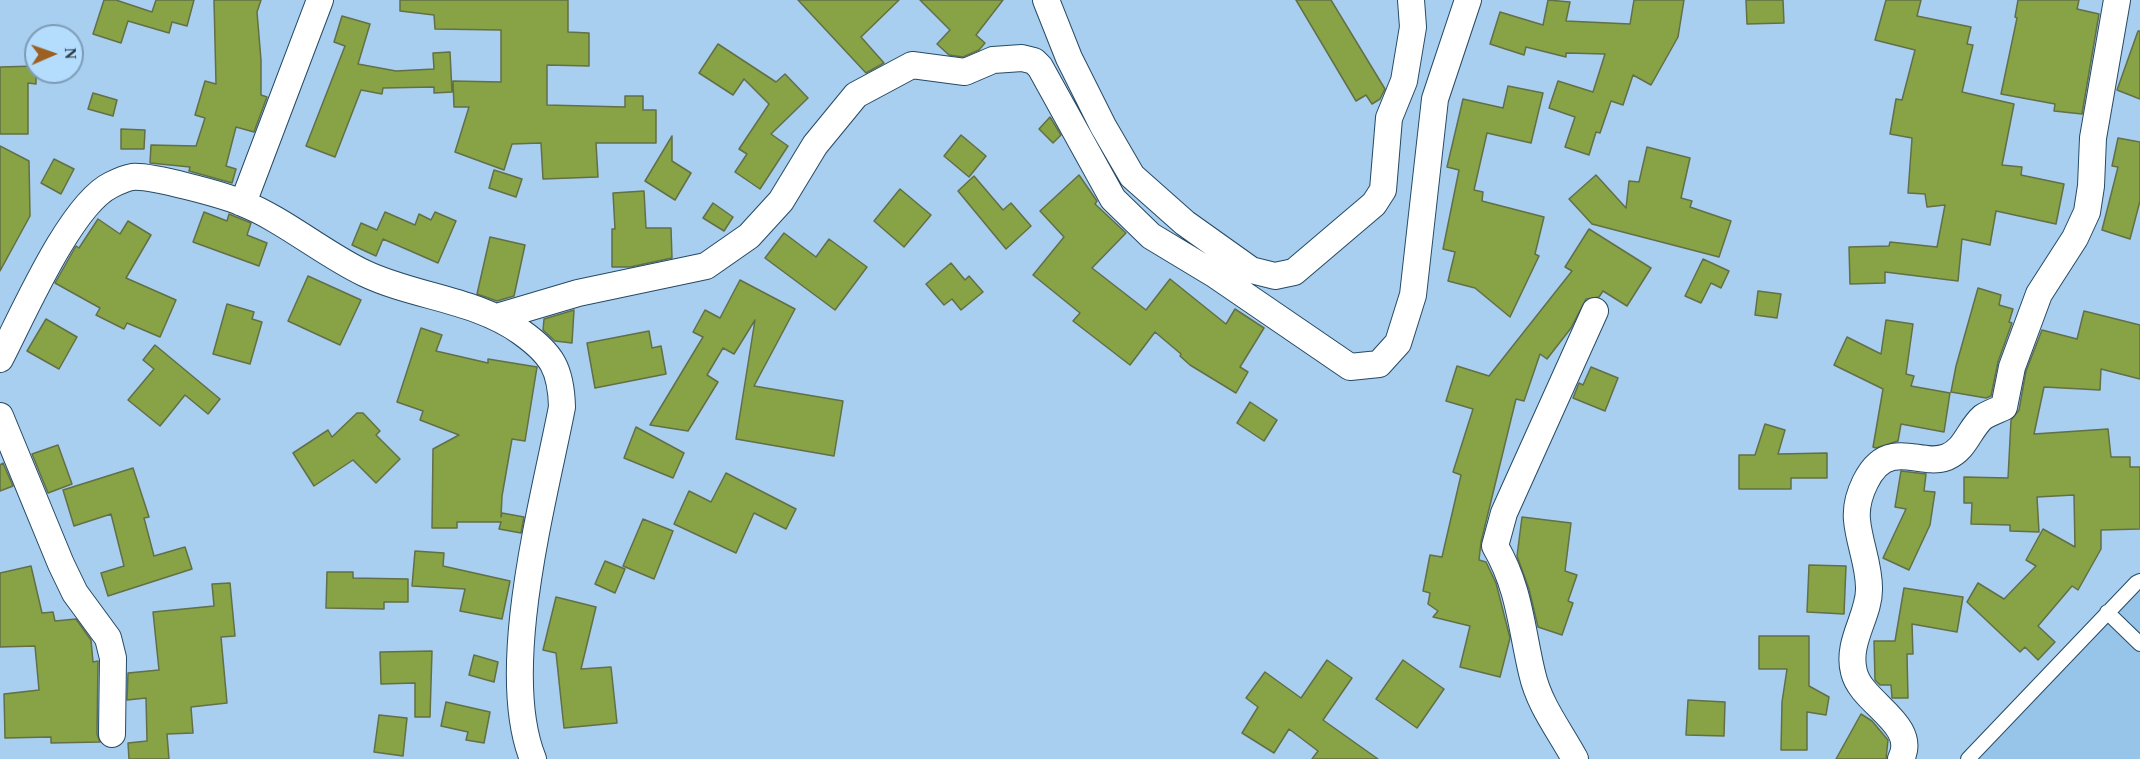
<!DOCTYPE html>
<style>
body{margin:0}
#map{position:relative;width:2140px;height:759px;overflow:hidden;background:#a8cfef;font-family:"Times New Roman",serif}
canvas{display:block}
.north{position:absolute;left:24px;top:24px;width:60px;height:60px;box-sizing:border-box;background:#b4dcfd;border:2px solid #7d9cb5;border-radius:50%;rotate:88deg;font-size:16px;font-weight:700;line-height:24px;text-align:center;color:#2b3b48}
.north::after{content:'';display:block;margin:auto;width:21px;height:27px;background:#9c6021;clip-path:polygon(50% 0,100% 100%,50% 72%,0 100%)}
</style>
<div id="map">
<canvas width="2140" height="759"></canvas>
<div class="north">N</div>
</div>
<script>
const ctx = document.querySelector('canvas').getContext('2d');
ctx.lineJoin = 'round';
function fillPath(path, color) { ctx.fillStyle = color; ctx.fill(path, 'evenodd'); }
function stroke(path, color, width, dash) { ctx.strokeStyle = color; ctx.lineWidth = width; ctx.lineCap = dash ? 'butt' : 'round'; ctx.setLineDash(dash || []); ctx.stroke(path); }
const built = new Path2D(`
 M 2140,576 L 2140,759 L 1969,759 Z`);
const building = new Path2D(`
 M 104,0 L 116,0 L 152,12 L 156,0 L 194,0 L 187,26 L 172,22 L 169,33 L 128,21 L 121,43 L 93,34 Z
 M 214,0 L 261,0 L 257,12 L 261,60 L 261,95 L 267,97 L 254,132 L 236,127 L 226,166 L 236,169 L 232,183 L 189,171 L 190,167 L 150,163 L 151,145 L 196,146 L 205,118 L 195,115 L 205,81 L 216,84 Z
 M 400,0 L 568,0 L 568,32 L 589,33 L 589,66 L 547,65 L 547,105 L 625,107 L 625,96 L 643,96 L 643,110 L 656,110 L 656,143 L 596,143 L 598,177 L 543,179 L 541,143 L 512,144 L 504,170 L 455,152 L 469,107 L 454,107 L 453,81 L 501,82 L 501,30 L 435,29 L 434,15 L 400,11 Z
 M 798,0 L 899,0 L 861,37 L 884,63 L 866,73 Z
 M 920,0 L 1003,0 L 976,35 L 985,43 L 979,50 L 963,57 L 949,55 L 937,44 L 950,30 Z
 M 1296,0 L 1331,0 L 1385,89 L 1380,99 L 1372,104 L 1366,95 L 1356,101 Z
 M 1548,0 L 1570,2 L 1566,21 L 1630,24 L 1634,0 L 1684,0 L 1678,37 L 1651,85 L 1633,75 L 1623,105 L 1611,101 L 1600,133 L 1596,132 L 1589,155 L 1565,147 L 1575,117 L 1549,108 L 1558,81 L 1593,92 L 1605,54 L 1566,53 L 1566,57 L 1526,47 L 1524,55 L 1490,44 L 1500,12 L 1543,25 Z
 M 1746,0 L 1783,0 L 1784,23 L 1747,24 Z
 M 1886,0 L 1921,0 L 1917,16 L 1971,27 L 1967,44 L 1973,45 L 1962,92 L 2014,104 L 2002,165 L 2022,167 L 2021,175 L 2064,184 L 2056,224 L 1996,211 L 1990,245 L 1962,239 L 1958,281 L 1885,272 L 1885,283 L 1850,284 L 1849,247 L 1889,246 L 1890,242 L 1937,247 L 1945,205 L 1927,207 L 1925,194 L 1908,193 L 1912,138 L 1890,134 L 1896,99 L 1902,100 L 1915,50 L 1875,40 Z
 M 2018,0 L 2079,0 L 2077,9 L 2099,14 L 2082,114 L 2054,111 L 2055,104 L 2001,94 L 2017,18 L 2015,17 Z
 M 342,16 L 370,24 L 358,64 L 396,71 L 434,69 L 433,53 L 450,52 L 452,92 L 434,93 L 434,87 L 383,88 L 382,94 L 361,90 L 335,157 L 306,146 L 345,46 L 334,42 Z
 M 2138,31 L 2140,31 L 2140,99 L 2117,90 Z
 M 718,44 L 776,82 L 785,74 L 808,98 L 771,134 L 788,146 L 760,189 L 735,172 L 747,154 L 739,149 L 769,104 L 744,79 L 733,95 L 699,73 Z
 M 36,66 L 36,84 L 28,83 L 28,134 L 0,134 L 0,67 Z
 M 1508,86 L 1543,93 L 1531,143 L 1487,133 L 1474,190 L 1483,192 L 1482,201 L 1544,217 L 1535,254 L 1539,256 L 1510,317 L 1475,288 L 1448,281 L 1455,252 L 1443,249 L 1459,170 L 1447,167 L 1463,99 L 1503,108 Z
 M 93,93 L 117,100 L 113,116 L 88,109 Z
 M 1050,117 L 1061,135 L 1053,143 L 1039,129 Z
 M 121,129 L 145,130 L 144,149 L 121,149 Z
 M 961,135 L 986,156 L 969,177 L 944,156 Z
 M 672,136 L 672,161 L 691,173 L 675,200 L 645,181 Z
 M 2118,138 L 2140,142 L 2140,201 L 2130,239 L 2102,230 L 2118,167 L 2112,166 Z
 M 0,146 L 29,161 L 30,216 L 0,271 Z
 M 1647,147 L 1690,158 L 1681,198 L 1692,201 L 1690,207 L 1731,221 L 1719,257 L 1592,224 L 1569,199 L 1596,175 L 1626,208 L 1629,181 L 1639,182 Z
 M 54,159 L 74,169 L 61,194 L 41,183 Z
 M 494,170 L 522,179 L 516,197 L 489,188 Z
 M 1079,175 L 1097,201 L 1095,204 L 1126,233 L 1092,268 L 1146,310 L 1170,279 L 1226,324 L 1235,309 L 1264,328 L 1240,367 L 1248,372 L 1236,393 L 1190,365 L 1180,356 L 1181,354 L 1155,332 L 1130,365 L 1073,321 L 1080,313 L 1033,275 L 1064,237 L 1040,211 Z
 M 974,176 L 1003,210 L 1011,203 L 1031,226 L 1006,249 L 958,191 Z
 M 900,189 L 931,215 L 904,247 L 874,221 Z
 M 644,191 L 646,228 L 671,228 L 672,258 L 630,267 L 612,267 L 612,229 L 615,229 L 613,193 Z
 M 713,203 L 733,217 L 724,231 L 703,218 Z
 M 204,212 L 227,221 L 229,214 L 251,223 L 247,235 L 267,243 L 259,266 L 193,242 Z
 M 385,212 L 415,225 L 419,214 L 431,220 L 435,212 L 456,221 L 438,263 L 383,239 L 376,256 L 352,245 L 361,223 L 377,230 Z
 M 98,219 L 120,234 L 128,221 L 151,235 L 126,278 L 176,300 L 160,337 L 127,323 L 124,329 L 96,315 L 100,308 L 55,283 L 76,246 L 79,248 Z
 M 1589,229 L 1651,268 L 1627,306 L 1603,291 L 1599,297 L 1586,299 L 1571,328 L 1547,359 L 1540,354 L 1524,401 L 1516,399 L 1481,542 L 1479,560 L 1486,562 L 1496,583 L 1510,638 L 1500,677 L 1460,667 L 1470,626 L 1433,617 L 1438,611 L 1428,604 L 1430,593 L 1423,591 L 1430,555 L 1442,557 L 1461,475 L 1453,472 L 1473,409 L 1446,401 L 1457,366 L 1489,376 L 1572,271 L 1565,267 Z
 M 784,233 L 816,257 L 829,239 L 867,267 L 835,310 L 765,258 Z
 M 490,237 L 525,245 L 514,296 L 497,301 L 477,294 Z
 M 1703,259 L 1729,271 L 1721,288 L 1711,283 L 1701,303 L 1685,296 Z
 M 951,263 L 965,280 L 969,276 L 983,292 L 961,310 L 952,299 L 944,305 L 926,284 Z
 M 308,276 L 361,300 L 340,345 L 288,321 Z
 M 740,280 L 795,309 L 754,386 L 843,401 L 834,456 L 736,439 L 755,320 L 734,354 L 723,348 L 707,375 L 718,382 L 688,431 L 650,425 L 703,337 L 693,332 L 705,310 L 720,318 Z
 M 1978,288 L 2001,295 L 1999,305 L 2013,309 L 2009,322 L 2012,323 L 1998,362 L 1991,396 L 1986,398 L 1951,392 L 1956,366 Z
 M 1758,291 L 1781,294 L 1777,318 L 1755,315 Z
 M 227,304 L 254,312 L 252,319 L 262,322 L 250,364 L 213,354 Z
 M 574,310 L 572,343 L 555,341 L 543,330 L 544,319 Z
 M 2084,311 L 2140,325 L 2140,379 L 2101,369 L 2100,390 L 2044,387 L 2034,434 L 2108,429 L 2111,457 L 2130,457 L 2130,467 L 2140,467 L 2140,529 L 2101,530 L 2101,549 L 2078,590 L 2072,586 L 2038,626 L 2055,642 L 2038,660 L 2025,647 L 2020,652 L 1967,602 L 1978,583 L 2004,599 L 2036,566 L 2026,560 L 2043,529 L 2075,547 L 2074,495 L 2037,497 L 2039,532 L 2010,531 L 2010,525 L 1971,524 L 1972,503 L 1964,503 L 1964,477 L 2008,478 L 2011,420 L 2019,410 L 2026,371 L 2042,330 L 2077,339 Z
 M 46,319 L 77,337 L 59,369 L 27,351 Z
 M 1886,320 L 1913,324 L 1906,374 L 1914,376 L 1911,386 L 1950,393 L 1944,432 L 1901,424 L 1898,441 L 1876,448 L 1873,447 L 1883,389 L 1834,365 L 1847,337 L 1881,354 Z
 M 421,328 L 442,335 L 436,351 L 488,363 L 488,359 L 537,367 L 525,441 L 512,439 L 502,496 L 501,517 L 502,513 L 524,517 L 521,533 L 499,529 L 501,522 L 457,522 L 457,528 L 432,528 L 433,449 L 459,435 L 420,420 L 423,411 L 397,402 Z
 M 649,331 L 652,348 L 661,346 L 666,374 L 595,388 L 587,343 Z
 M 155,345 L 220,399 L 208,414 L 185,395 L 160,426 L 128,400 L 154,369 L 143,360 Z
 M 1591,367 L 1618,378 L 1605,411 L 1573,398 L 1579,383 L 1583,385 Z
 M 1250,402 L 1277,420 L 1264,441 L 1237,423 Z
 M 357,413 L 363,413 L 380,431 L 376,435 L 400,459 L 376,483 L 353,460 L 314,486 L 293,453 L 328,430 L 332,437 Z
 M 1765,424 L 1785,430 L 1778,454 L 1827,453 L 1827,478 L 1791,478 L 1791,489 L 1739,489 L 1739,455 L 1755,455 Z
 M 636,427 L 684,453 L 673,478 L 624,458 Z
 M 58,445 L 72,484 L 48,493 L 32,454 Z
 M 3,463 L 13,486 L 0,491 L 0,465 Z
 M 133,468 L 149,517 L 144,518 L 154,556 L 185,547 L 192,569 L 108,596 L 101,573 L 124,566 L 111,514 L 74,526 L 63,490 Z
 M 1901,471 L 1926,474 L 1924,491 L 1935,492 L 1930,525 L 1909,570 L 1883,558 L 1906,509 L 1895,507 Z
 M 726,473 L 796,509 L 786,529 L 754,513 L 736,553 L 674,524 L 689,491 L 711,502 Z
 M 1522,517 L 1571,523 L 1565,571 L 1577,575 L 1568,601 L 1573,603 L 1562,635 L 1538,627 L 1529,589 L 1517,556 Z
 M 643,519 L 673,531 L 654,579 L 623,566 Z
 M 415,551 L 444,553 L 443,566 L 510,581 L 502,619 L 460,611 L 465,589 L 412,586 Z
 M 605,561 L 625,569 L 615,593 L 595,584 Z
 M 1809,565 L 1846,566 L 1844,614 L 1807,612 Z
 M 31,566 L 42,613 L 53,612 L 55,621 L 76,619 L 91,640 L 93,662 L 98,661 L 97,734 L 100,742 L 51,743 L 51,737 L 5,738 L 4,694 L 39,690 L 35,646 L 0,647 L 0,573 Z
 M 327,572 L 353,572 L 353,578 L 408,579 L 408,602 L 384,602 L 384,609 L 326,608 Z
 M 230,583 L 235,636 L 221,637 L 227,703 L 191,707 L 193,733 L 167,734 L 169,759 L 129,759 L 128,743 L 147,741 L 146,698 L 127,700 L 128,673 L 159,670 L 153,612 L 214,606 L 212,584 Z
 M 1904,588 L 1963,597 L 1957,632 L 1912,624 L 1913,654 L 1907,654 L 1908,698 L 1892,698 L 1891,685 L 1880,685 L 1875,680 L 1874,641 L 1895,641 Z
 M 556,597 L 596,607 L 581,669 L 611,667 L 617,723 L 564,728 L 556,653 L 543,650 Z
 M 1759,636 L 1809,636 L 1809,686 L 1829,697 L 1826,715 L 1807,712 L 1807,750 L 1781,750 L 1782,702 L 1787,669 L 1759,669 Z
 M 432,651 L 430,717 L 415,717 L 415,683 L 381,684 L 380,652 Z
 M 474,655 L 498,662 L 494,682 L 469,675 Z
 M 1327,660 L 1352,678 L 1323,720 L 1378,759 L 1312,759 L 1318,751 L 1289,729 L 1274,753 L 1242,733 L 1258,707 L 1246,698 L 1265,672 L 1301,698 Z
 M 1403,660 L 1444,689 L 1417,728 L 1376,699 Z
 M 1688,700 L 1725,702 L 1724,736 L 1686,735 Z
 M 446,702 L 490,712 L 484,743 L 466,740 L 468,732 L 441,726 Z
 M 1861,714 L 1872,721 L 1888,740 L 1886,759 L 1836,759 Z
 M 379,715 L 407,718 L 403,756 L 374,752 Z`);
const service = new Path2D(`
 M 2107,612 L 2140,644
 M 1968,759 L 2136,583 L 2140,581`);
const minor = new Path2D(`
 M 1046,0 L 1069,58 L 1103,126 L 1132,176 L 1185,223 L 1251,270 L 1275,276 L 1294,272 L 1374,204 L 1383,190 L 1389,118 L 1404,81 L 1413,27 L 1411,0
 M 243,203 L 320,0
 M 497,317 L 578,293 L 706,266 L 749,236 L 781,201 L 815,145 L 856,95 L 912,65 L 965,72 L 993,60 L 1022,58 L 1034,61 L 1040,67 L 1113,199 L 1151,236 L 1214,274 L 1350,367 L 1379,364 L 1398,343 L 1413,295 L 1435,99 L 1468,0
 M 0,359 C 22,317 70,205 111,185 C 117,182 126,178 132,177 C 150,175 224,195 242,203 C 283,219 324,254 364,273 C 414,297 475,299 521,332 C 552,354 561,369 562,407 C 544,500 497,670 533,759
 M 0,416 L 61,564 L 75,593 L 108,638 L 113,658 L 112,734
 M 1575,759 C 1560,731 1539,705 1532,673 C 1521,627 1520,589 1495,546 L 1504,513 L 1595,311
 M 1901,759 C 1919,724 1861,703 1854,672 C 1846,642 1870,615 1869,588 C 1869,564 1859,543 1857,520 C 1855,499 1869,461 1893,457 C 1910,453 1928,464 1947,457 C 1966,449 1969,429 1983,417 C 1989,413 1998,410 2004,407 L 2012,367 L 2039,294 L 2075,238 L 2087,212 L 2091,186 L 2093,138 L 2117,0`);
fillPath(built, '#97c4e9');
fillPath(building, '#88a345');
stroke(building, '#626f47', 1.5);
stroke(service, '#264a65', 16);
stroke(minor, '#264a65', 28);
stroke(service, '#fff', 14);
stroke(minor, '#fff', 26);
</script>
